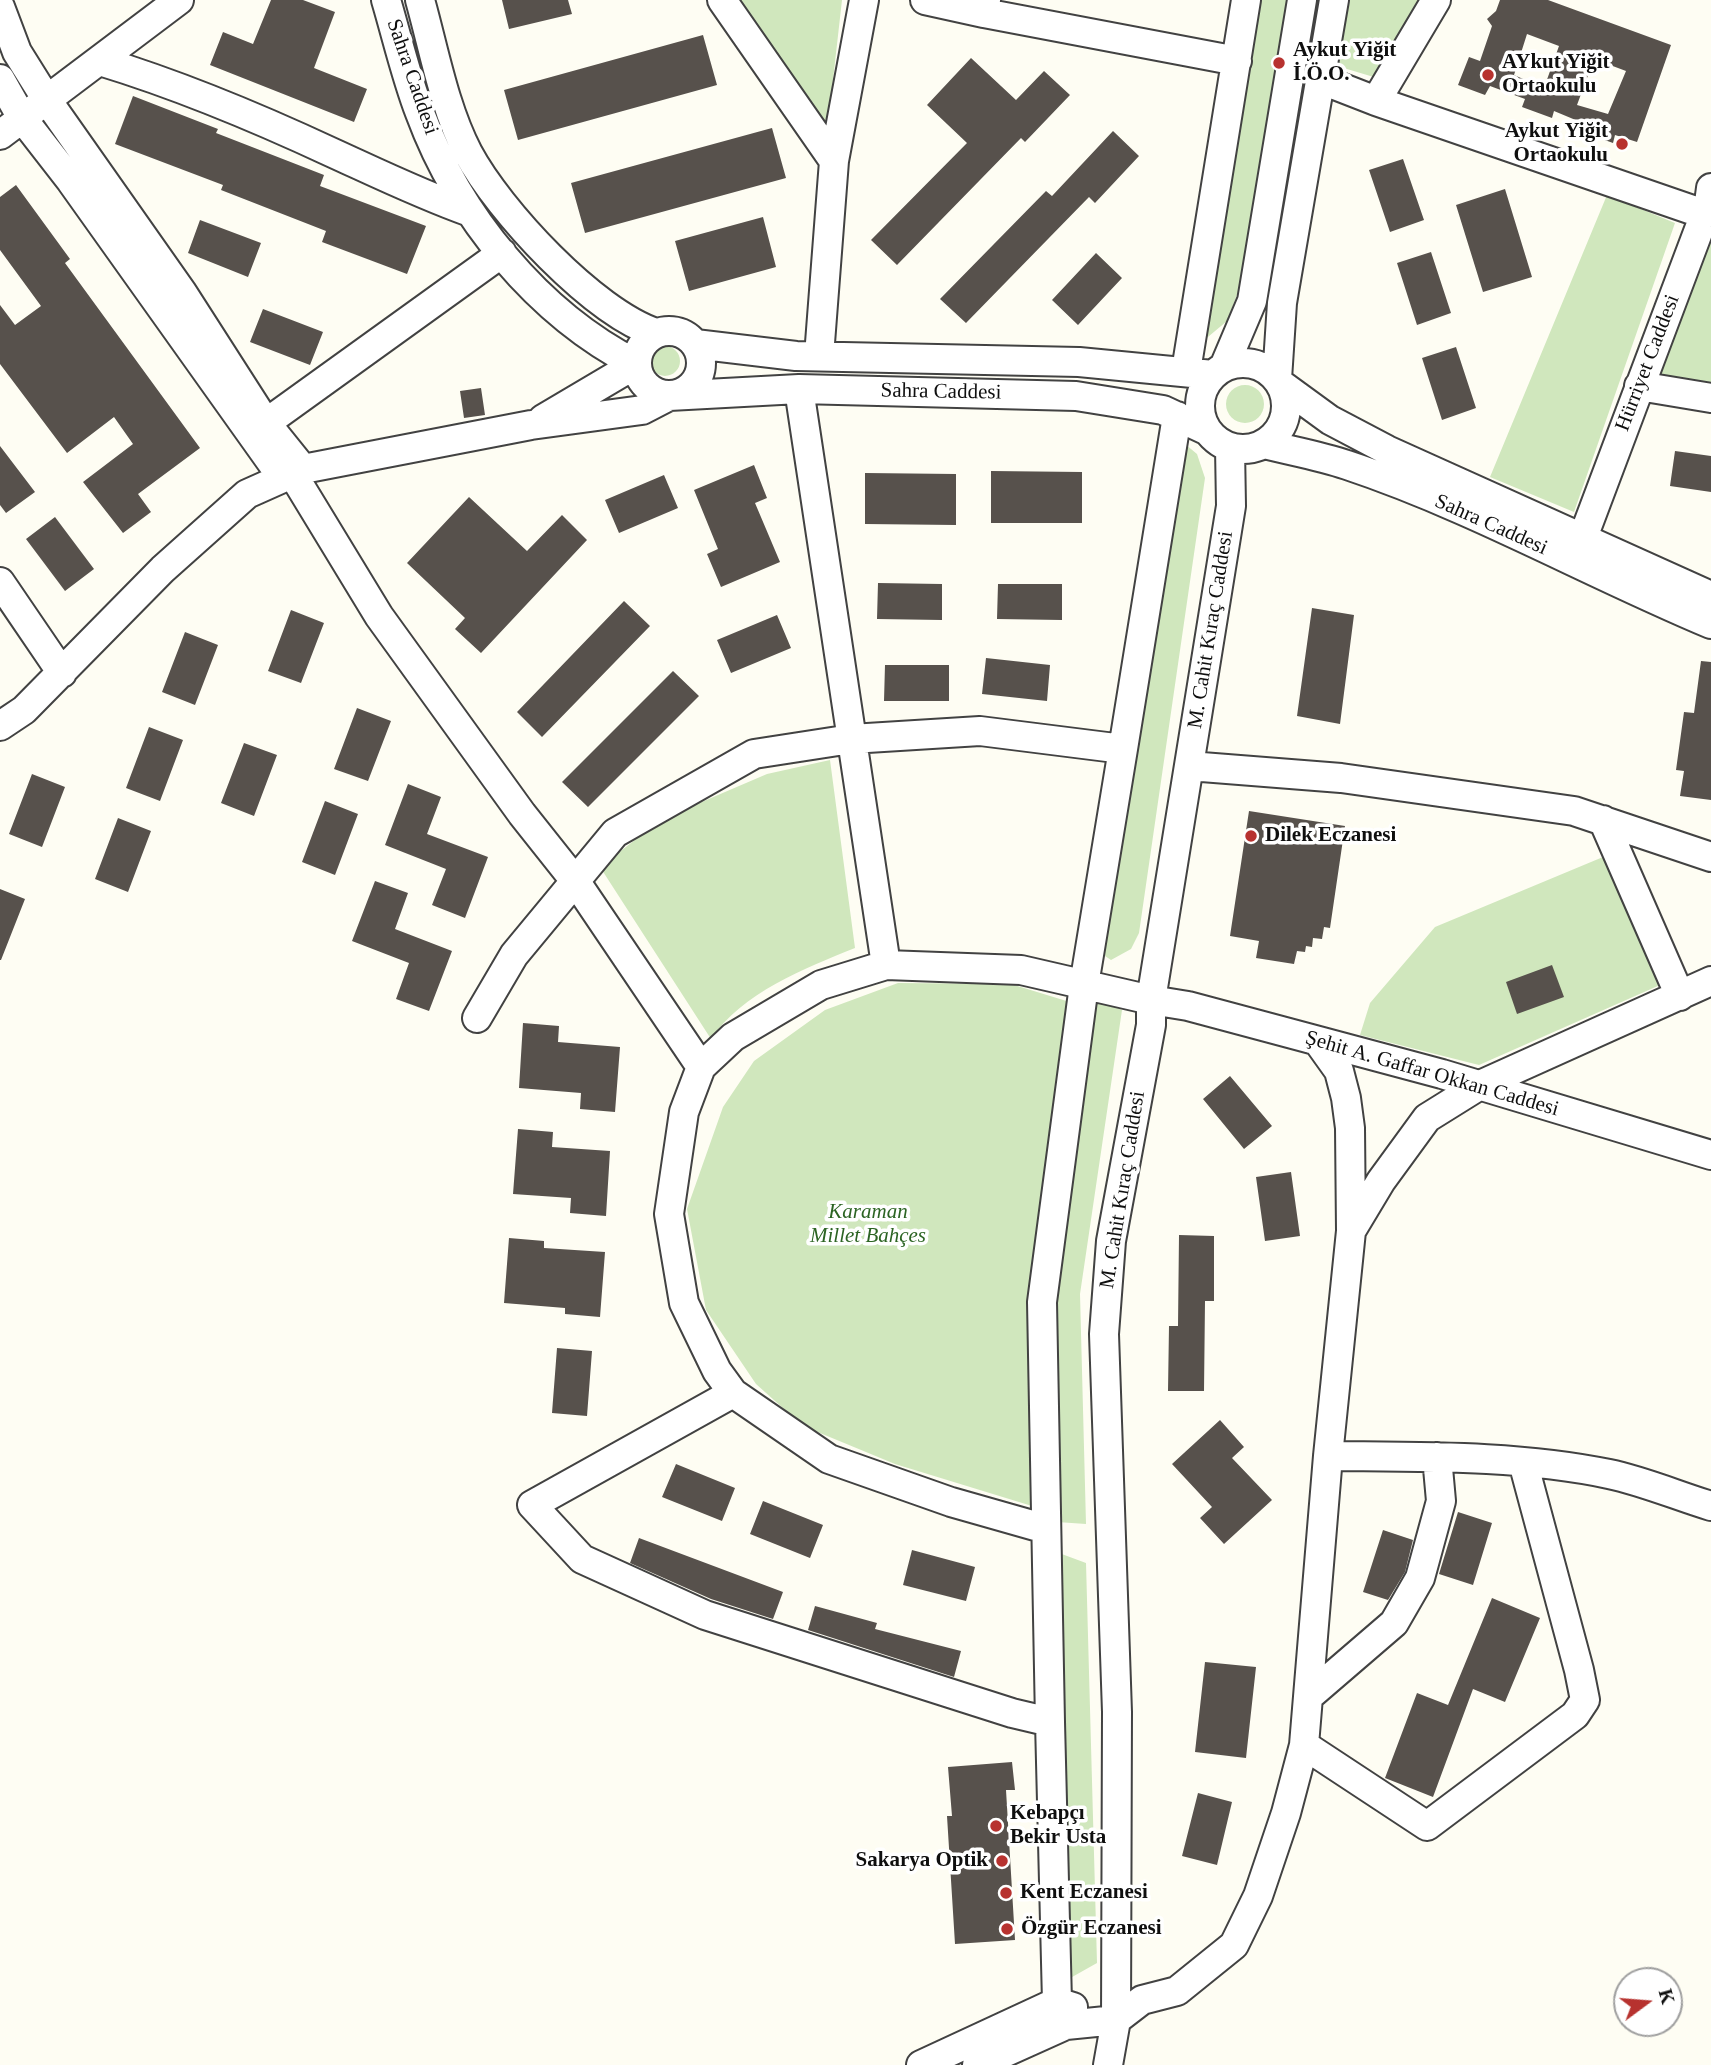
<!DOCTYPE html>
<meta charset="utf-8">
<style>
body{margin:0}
#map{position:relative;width:1711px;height:2065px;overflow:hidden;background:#fefdf3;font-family:Georgia,serif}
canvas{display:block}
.north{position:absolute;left:1613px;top:1967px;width:70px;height:70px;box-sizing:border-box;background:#fff;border:2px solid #9f9f9f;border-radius:50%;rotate:74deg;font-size:19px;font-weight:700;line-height:28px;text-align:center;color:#0f0f0f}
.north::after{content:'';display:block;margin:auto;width:24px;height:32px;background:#b7322f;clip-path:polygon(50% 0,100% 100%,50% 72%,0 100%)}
</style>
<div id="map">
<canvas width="1711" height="2065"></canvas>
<div class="north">K</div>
</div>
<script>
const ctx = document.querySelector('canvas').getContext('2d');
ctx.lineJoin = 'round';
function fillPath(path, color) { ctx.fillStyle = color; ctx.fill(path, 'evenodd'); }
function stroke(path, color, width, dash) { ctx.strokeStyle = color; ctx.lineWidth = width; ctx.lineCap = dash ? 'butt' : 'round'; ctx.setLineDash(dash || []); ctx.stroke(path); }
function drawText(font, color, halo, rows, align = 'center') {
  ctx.font = font + ' Georgia,serif'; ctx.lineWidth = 7; ctx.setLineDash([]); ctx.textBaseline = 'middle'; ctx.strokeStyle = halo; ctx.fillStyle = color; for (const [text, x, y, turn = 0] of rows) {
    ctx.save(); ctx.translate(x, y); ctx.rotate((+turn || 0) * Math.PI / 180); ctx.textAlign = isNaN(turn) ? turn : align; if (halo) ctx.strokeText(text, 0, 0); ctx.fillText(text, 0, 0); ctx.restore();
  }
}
const green = new Path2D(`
 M 736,0 L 842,0 L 827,133 Z
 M 1253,0 L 1287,0 L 1241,284 L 1227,321 L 1196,347 Z
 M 1350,0 L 1422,0 L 1377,78 L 1337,66 Z
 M 1607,195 L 1675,223 L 1574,512 L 1490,477 Z
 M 1711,229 L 1711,389 L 1664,378 L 1660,372 Z
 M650 361a15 15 0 1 1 30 0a15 15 0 1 1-30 0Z
 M1226 404a19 19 0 1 1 38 0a19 19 0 1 1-38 0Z
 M 1185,444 L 1197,454 L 1205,478 L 1139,933 L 1131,949 L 1111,960 L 1102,954 Z
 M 830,760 L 855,948 C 805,968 742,993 711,1039 L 600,867 L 662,819 L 767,774 Z
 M 1603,857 L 1660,985 L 1479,1065 L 1360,1035 L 1370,1003 L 1435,927 Z
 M 898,983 L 1011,984 L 1073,1003 L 1032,1506 L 895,1464 L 803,1426 L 756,1384 L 706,1310 L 687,1209 L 723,1107 L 754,1061 L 825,1010 Z
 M 1096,999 L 1122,1010 L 1080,1294 L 1086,1524 L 1057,1522 L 1051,1299 Z
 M 1059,1553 L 1086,1563 L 1097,1963 L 1065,1981 Z`);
const building = new Path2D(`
 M 271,0 L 303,0 L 335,12 L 314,68 L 367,89 L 354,122 L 210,65 L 223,32 L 253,44 Z
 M 502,0 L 568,0 L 572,14 L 509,29 Z
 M 1500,0 L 1548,0 L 1671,45 L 1637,142 L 1615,135 L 1613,143 L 1588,134 L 1590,126 L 1554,111 L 1552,118 L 1522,107 L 1525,99 L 1490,86 L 1485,95 L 1458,85 L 1469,57 L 1480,61 L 1492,26 L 1487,19 L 1496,11 ZM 1527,34 L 1559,46 L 1544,88 L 1514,75 ZM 1594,59 L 1626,71 L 1608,114 L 1577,105 Z
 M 703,35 L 717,85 L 518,140 L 504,90 Z
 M 971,58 L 1016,100 L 1044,71 L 1070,95 L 1025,142 L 1021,138 L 897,265 L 871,240 L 967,143 L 927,105 Z
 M 133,96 L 218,129 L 216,133 L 324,175 L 320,186 L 426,226 L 407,274 L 322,242 L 326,231 L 221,190 L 223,185 L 115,144 Z
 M 772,128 L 786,178 L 585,233 L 571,183 Z
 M 1113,131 L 1139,156 L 1095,203 L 1089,197 L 966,323 L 940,299 L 1046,191 L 1052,196 Z
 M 1403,159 L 1424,220 L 1390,232 L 1369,170 Z
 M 16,185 L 70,259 L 65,263 L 200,448 L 138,494 L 151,512 L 123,533 L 83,482 L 133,444 L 114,417 L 67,453 L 0,364 L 0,305 L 15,325 L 41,306 L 0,250 L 0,197 Z
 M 1505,189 L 1532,277 L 1483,292 L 1456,205 Z
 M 763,217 L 776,267 L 689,291 L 675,241 Z
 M 200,220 L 261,243 L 248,277 L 188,253 Z
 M 1431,252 L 1451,313 L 1417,325 L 1397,263 Z
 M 1096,253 L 1122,278 L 1078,325 L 1052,300 Z
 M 263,309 L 323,332 L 310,365 L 250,342 Z
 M 1456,347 L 1476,408 L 1442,420 L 1422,358 Z
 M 481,388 L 485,415 L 464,418 L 460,391 Z
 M 0,446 L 35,492 L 6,513 L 0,505 Z
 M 1675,451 L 1711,456 L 1711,492 L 1670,486 Z
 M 754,465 L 767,498 L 755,503 L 780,562 L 721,587 L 707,554 L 718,549 L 694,490 Z
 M 991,471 L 1082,472 L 1082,523 L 991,523 Z
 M 865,473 L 956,474 L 956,525 L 865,524 Z
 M 664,475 L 678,508 L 619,533 L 605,500 Z
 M 469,497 L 527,551 L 562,515 L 587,540 L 481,653 L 455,629 L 465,618 L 407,563 Z
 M 55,517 L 94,569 L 65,591 L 26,539 Z
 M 878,583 L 942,584 L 942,620 L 877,619 Z
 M 998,584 L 1062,584 L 1062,620 L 997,619 Z
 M 624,601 L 650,626 L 542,737 L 517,712 Z
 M 1312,608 L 1354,615 L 1340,724 L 1297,716 Z
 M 291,610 L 324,623 L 301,683 L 268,671 Z
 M 777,615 L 791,648 L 731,673 L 717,640 Z
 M 185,632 L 218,645 L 195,705 L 162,692 Z
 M 986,658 L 1050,665 L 1047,701 L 982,694 Z
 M 1701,661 L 1711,662 L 1711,800 L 1680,796 L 1684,771 L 1676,770 L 1684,712 L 1694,713 Z
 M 885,665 L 949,665 L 949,701 L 884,701 Z
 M 673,671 L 699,696 L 588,807 L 562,782 Z
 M 357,708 L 391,721 L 368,781 L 334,769 Z
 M 149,727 L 183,740 L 160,801 L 126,788 Z
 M 244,743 L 277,755 L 254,816 L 221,803 Z
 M 32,774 L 65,787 L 42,847 L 9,834 Z
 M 408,784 L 441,797 L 427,834 L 488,857 L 465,918 L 432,905 L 446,869 L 385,845 Z
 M 325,801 L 358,814 L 335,875 L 302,862 Z
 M 1249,811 L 1345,826 L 1330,928 L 1324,927 L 1322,939 L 1313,938 L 1312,947 L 1306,946 L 1305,952 L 1297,951 L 1294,964 L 1256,958 L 1259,941 L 1230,936 Z
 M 118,818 L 151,831 L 128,892 L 95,879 Z
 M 375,881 L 408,893 L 395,929 L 452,951 L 429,1011 L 396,999 L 409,963 L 352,941 Z
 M 0,889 L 25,899 L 1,960 L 0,960 Z
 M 1552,965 L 1564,997 L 1517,1014 L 1506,982 Z
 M 523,1023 L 559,1026 L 558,1042 L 620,1047 L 615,1112 L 580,1109 L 581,1093 L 519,1088 Z
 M 1230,1076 L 1272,1126 L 1244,1149 L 1203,1099 Z
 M 518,1129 L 553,1132 L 552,1147 L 610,1151 L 606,1216 L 570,1213 L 571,1198 L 513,1194 Z
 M 1291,1172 L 1300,1236 L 1265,1241 L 1256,1177 Z
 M 1179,1235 L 1214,1236 L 1214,1301 L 1205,1301 L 1204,1391 L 1168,1391 L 1169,1326 L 1178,1326 Z
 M 509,1238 L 544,1241 L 544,1248 L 605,1252 L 600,1317 L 565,1314 L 565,1308 L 504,1303 Z
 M 557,1348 L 592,1351 L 587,1416 L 552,1413 Z
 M 1220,1420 L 1244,1447 L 1232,1458 L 1272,1500 L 1224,1544 L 1200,1518 L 1212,1507 L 1172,1464 Z
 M 676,1464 L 735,1488 L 722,1521 L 662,1497 Z
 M 763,1501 L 823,1525 L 810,1558 L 750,1534 Z
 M 1458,1512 L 1492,1523 L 1473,1585 L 1439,1574 Z
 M 1383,1530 L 1413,1540 L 1405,1572 L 1388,1600 L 1363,1592 Z
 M 639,1538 L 783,1592 L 773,1619 L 711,1599 L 630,1563 Z
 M 912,1550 L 975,1567 L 966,1601 L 903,1585 Z
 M 1492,1598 L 1540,1618 L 1505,1702 L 1473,1689 L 1433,1797 L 1385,1778 L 1417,1693 L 1448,1705 Z
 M 815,1606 L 877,1623 L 875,1629 L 961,1651 L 954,1677 L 808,1630 Z
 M 1205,1662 L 1256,1667 L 1246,1758 L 1195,1752 Z
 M 1012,1762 L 1015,1790 L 1006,1790 L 1015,1940 L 955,1944 L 947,1816 L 952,1816 L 948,1767 Z
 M 1198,1793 L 1232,1802 L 1217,1865 L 1182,1856 Z`);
const minor = new Path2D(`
 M 386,0 C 397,37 406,77 420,113 C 458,216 538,314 636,364
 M 420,0 C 434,50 444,107 468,153 C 499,211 593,312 656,333
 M 722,0 L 834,161 L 819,356
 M 925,0 L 984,13 L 986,0
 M 0,7 L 17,52 L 47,100 L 182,292 L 266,423 L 303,469
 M 984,13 L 1237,61
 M 100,61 C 179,85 258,118 333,153 C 379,174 422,195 470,212
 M 0,79 L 22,118 L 71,181 L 282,477
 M 1322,80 L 1376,101 L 1436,0
 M 1376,101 L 1704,214
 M 0,135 L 179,0
 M 834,161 L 864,0
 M637 363a32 32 0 1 1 64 0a32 32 0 1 1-64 0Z
 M 695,344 L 796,356 L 1079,362 L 1213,375
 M1200 406a43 43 0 1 1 86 0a43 43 0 1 1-86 0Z
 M 1224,367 L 1252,301 L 1302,0
 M 1186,371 L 1246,0
 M 1277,379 L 1282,303 L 1334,0
 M 1282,385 L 1330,420 L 1387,450 L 1711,596
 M 1639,386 L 1711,398
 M 799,389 L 886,965
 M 543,419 L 636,364
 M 266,423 L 502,253
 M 1264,444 C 1292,451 1321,456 1347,465 C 1473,507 1589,573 1711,624
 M 292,473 L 379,616 L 522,814 L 576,882 L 701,1067
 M 1576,556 L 1709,203 L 1711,188
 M 0,582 L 62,673
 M 0,726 L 24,710 L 163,569 L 247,494 L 303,469 L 531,425 L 642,410 L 669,396 L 799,389 L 1076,396 L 1163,410 L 1208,431
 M 1123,749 L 1177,416
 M 1189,766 L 1341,778 L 1574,811 L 1711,857
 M 1603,820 L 1680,996
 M 477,1018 L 514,955 L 615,833 L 754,754 L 851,739 L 980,731 L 1123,749 L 1084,985 L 1042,1302 L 1050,1722
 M 1351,1231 L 1381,1181 L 1427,1118 L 1480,1085 L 1711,981
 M 733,1393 L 532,1505 L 582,1559 L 705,1615 L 1012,1713 L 1050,1722 L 1057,2002
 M 1328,1456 C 1421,1457 1518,1455 1609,1474 C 1643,1481 1678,1496 1711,1506
 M 1046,1529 L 951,1502 L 829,1459 L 733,1393 L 717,1371 L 684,1303 L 669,1214 L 684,1112 L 701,1067 L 733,1037 L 821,985 L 886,965 L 1021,970 L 1151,1000 L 1188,1006 L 1442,1074 L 1711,1155
 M 1308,1697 L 1394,1623 L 1420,1578 L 1441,1501 L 1437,1457
 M 1304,1745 L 1427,1826 L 1575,1715 L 1585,1700 L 1579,1670 L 1523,1462
 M 921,2065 L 1057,2002 L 1073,2007
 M 977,2065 L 1066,2025 L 1116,2020 L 1142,2000 L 1177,1991 L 1234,1945 L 1258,1896 L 1286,1813 L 1304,1745 L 1328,1456 L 1351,1231 L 1350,1128 L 1346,1098 L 1339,1071 L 1319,1043
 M 1108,2065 L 1116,2020 L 1117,1712 L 1104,1334 L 1111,1241 L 1151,1025 L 1151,1000 L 1231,506 L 1230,448`);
const markers = [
 [1279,63,7,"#b7322f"],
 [1488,75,7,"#b7322f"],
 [1622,144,7,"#b7322f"],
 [1251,836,7,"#b7322f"],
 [996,1826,7,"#b7322f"],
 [1002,1861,7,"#b7322f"],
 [1006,1893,7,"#b7322f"],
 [1007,1929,7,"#b7322f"]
];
const poiNames = [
 ["Aykut Yiğit",1293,51],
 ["İ.Ö.O.",1293,75],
 ["AYkut Yiğit",1502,63],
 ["Ortaokulu",1502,87],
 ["Aykut Yiğit",1608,132,"right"],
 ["Ortaokulu",1608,156,"right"],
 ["Dilek Eczanesi",1265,836],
 ["Kebapçı",1010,1814],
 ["Bekir Usta",1010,1838],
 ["Sakarya Optik",988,1861,"right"],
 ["Kent Eczanesi",1020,1893],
 ["Özgür Eczanesi",1021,1929]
];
const streetNames = [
 ["Sahra Caddesi",412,77,71],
 ["Hürriyet Caddesi",1648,363,-69],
 ["Sahra Caddesi",941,392,1],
 ["Sahra Caddesi",1491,525,24],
 ["M. Cahit Kıraç Caddesi",1211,630,-81],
 ["Şehit A. Gaffar Okkan Caddesi",1432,1074,16],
 ["M. Cahit Kıraç Caddesi",1123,1190,-81]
];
const parkNames = [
 ["Karaman",868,1212],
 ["Millet Bahçes",868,1236]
];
fillPath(green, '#d0e7bd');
fillPath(building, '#57514c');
stroke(minor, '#424242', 32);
stroke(minor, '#fff', 28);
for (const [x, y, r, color] of markers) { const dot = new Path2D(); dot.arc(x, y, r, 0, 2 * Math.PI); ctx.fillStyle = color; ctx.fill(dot); stroke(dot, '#fff', 2.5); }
drawText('bold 21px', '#0f0f0f', '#fff', poiNames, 'left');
drawText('21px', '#0f0f0f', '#fff', streetNames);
drawText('italic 21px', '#2c6423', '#fff', parkNames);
</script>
